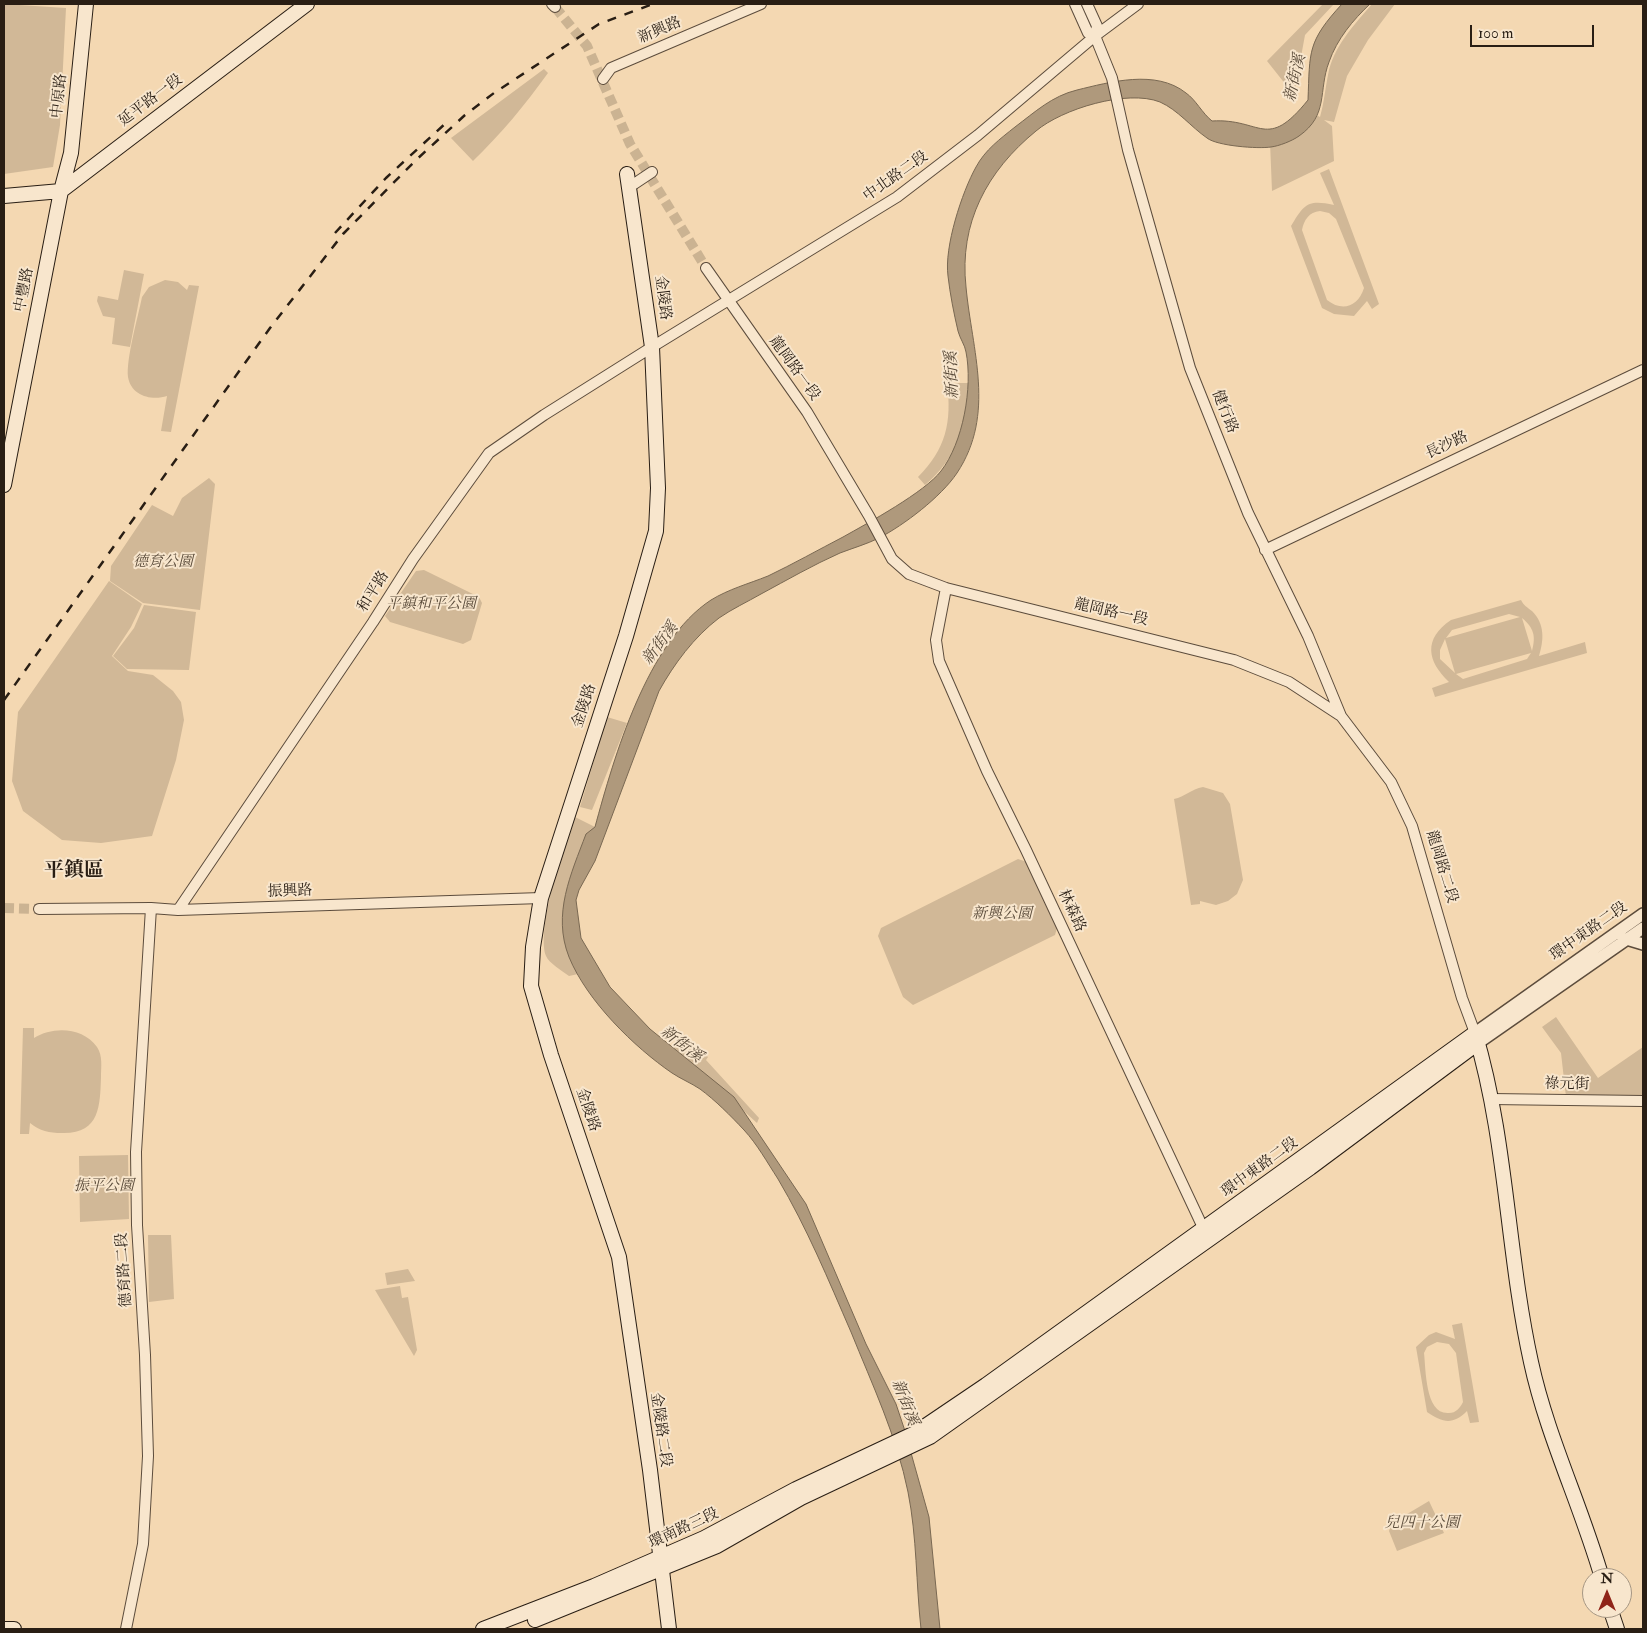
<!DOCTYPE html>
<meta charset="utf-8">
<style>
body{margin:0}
#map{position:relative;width:1647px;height:1633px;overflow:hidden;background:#f4d8b2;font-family:"IM FELL Double Pica",serif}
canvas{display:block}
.frame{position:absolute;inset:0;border:5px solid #291e14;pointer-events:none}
.north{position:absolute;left:1582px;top:1568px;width:50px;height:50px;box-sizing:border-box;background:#f8e6cd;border:1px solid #a59683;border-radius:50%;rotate:0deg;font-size:14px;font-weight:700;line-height:20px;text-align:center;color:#291e14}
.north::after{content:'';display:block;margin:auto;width:18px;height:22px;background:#8f2418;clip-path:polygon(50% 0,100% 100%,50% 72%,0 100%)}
.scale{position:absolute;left:1470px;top:25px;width:124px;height:22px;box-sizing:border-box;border:2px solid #291e14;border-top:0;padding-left:6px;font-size:15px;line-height:18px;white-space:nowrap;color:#291e14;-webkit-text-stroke:4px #f8e6cd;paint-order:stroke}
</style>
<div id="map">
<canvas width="1647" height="1633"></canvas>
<div class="frame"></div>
<div class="north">N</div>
<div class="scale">100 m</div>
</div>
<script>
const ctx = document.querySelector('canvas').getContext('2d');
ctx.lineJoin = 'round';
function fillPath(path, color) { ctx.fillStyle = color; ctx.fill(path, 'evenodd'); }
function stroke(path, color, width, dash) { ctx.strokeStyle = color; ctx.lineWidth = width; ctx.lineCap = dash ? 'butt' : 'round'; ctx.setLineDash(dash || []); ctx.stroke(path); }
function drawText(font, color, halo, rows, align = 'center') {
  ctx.font = font + ' "IM FELL Double Pica","Noto Serif TC",serif'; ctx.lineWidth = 4; ctx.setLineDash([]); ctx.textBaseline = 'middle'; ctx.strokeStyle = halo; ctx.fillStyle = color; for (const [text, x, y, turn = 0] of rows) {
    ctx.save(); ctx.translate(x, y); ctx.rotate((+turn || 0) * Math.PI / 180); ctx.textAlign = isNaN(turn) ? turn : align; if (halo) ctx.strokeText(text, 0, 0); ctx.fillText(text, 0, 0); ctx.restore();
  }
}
const green = new Path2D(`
 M 4,4 L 66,8 L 60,125 L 53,167 L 4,174 Z
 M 1323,4 L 1334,4 L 1305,35 L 1294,95 L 1267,61 Z
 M 1372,4 L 1395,4 L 1368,40 L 1347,76 L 1334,122 L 1324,120 L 1332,126 L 1334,161 L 1272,191 L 1270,142 L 1313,113 L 1320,117 C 1324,103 1325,90 1328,75 C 1333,47 1354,25 1372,4 Z
 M 544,69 L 548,73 C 525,105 501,134 473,161 L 451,138 Z
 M 1329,169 L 1379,304 L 1372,309 L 1367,301 L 1354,316 L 1334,314 L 1322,308 L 1291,226 C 1304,204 1308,199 1334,205 L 1320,173 ZM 1320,211 L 1329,213 L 1336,219 L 1364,288 C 1358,307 1342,312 1327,300 L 1302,230 C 1304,220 1309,212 1320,211 Z
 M 124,270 L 144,274 L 130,347 L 112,344 L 115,318 L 103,316 L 97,301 L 98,296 L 118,300 Z
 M 165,280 L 178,282 L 187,290 L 189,285 L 199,286 L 171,432 L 161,431 L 167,396 C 152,401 131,396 128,377 C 126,359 138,317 142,297 L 149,287 Z
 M 947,383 L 972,383 C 971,422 955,460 925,485 L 918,477 C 946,449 952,422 947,383 Z
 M 209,478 L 215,484 L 200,610 L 143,603 L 110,581 L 111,566 L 152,505 L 173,516 L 182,498 Z
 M 424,570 L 479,597 L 482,603 L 471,640 L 463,644 L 390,622 L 385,616 L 416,571 Z
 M 109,581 L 142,604 L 131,627 L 112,656 L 128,671 L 153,675 L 173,691 L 181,702 L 184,720 L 176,760 L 152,836 L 101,843 L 62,840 L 23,811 L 12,781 L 18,712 Z
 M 1521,600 C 1524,606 1527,607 1532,611 C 1545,624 1544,640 1539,656 L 1585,642 L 1587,653 L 1435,697 L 1432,688 L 1449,682 C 1427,661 1423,639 1451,620 ZM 1509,614 L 1520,617 L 1446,638 L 1452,630 ZM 1522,618 C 1534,628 1536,636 1532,651 ZM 1445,639 L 1455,673 L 1440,659 L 1440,650 ZM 1531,653 L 1527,659 L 1463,679 L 1456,674 Z
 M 144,605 L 196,612 L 189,670 L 127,669 L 113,656 L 134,628 Z
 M 607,717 L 627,723 L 592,810 L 580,807 Z
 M 1203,787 L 1223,793 L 1230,804 L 1243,880 L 1237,894 L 1228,901 L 1216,905 L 1200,901 L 1200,904 L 1191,905 L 1174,799 C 1185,797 1191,789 1203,787 Z
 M 573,816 L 595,827 L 571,884 L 583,973 L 569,976 C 562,971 549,963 546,956 C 536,928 564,846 573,816 Z
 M 1018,859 L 1027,862 L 1057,928 L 1055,935 L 913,1005 L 903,997 L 878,936 L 881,928 Z
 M 1556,1017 L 1598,1078 L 1643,1047 L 1643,1095 L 1566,1097 L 1561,1053 L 1542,1027 Z
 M 23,1028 L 34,1028 L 34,1038 C 53,1026 83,1027 97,1047 C 103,1056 101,1067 101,1077 C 100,1106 100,1134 62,1133 C 49,1133 40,1131 30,1123 L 29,1134 L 20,1134 Z
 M 685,1037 L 708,1057 L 706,1060 L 759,1118 L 757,1123 L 673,1047 Z
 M 128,1155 L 129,1219 L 80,1222 L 79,1156 Z
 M 148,1235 L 171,1235 L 174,1299 L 149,1302 Z
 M 408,1269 L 415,1281 L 387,1285 L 385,1273 Z
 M 400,1286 L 402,1298 L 408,1297 L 417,1350 L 414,1356 L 375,1290 Z
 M 1462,1323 L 1479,1422 L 1470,1423 L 1467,1411 C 1453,1425 1443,1423 1427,1412 L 1416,1347 L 1429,1335 L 1436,1332 L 1455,1339 L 1452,1325 ZM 1437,1342 L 1449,1344 L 1456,1353 L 1463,1402 C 1460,1408 1456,1413 1449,1413 C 1425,1415 1426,1370 1424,1353 L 1427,1347 Z
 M 1429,1501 L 1444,1533 L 1397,1551 L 1389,1531 L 1392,1523 Z`);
const water = new Path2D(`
 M 1342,4 L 1370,4 C 1353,20 1337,39 1329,62 C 1318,91 1329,115 1299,136 C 1292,141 1279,146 1271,147 C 1258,149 1217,146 1207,138 C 1191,127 1178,110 1160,102 C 1127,89 1062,109 1036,131 C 987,171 959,223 966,287 C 972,351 996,414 957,473 C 941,497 904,525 879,538 C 867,544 853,548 840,553 C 813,565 787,580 761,594 C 747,602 732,609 719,618 C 694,637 674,664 659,691 L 595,861 L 579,890 L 576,900 L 581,938 L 610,987 L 650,1029 L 734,1097 L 806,1204 L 866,1344 L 896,1404 L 904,1428 L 929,1517 L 940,1629 L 921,1629 C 916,1584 917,1537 908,1492 C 897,1437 872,1384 851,1332 C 828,1279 807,1228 778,1179 C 767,1162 757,1144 744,1130 C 731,1116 715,1100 700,1089 C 691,1083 681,1079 672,1073 C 634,1047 587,1001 569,957 C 552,914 571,874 586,834 L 595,827 C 614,757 647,642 711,600 C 729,589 748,584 768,576 C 793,564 818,550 843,537 C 868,523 925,492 941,471 C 963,443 973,387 966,352 C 965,345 960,339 958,331 C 954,314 950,294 948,276 C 944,247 962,192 976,167 C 985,150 1000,139 1015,127 C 1035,112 1052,96 1077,90 C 1110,82 1156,69 1186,93 C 1196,100 1202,113 1212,121 C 1262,118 1266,152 1308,100 C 1310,51 1307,42 1342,4 Z`);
const minorTunnel = new Path2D(`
 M 555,7 L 587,46 L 630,144 L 706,268
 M 4,908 L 39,909`);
const minor = new Path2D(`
 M 552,4 L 555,7
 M 1075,4 L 1088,33 L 1095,36
 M 1087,4 L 1097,26 L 1095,36 L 1112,78 L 1128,150 L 1190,368 L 1248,513 L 1308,636 L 1341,716 L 1391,782 L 1412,826 L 1462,998 L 1475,1033
 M 603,79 L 611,68 L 761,4
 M 634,184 L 652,172
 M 706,268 L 807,412 L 869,516 L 892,559 L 909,574 L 946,588 L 1234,660 L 1289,682 L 1341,716
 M 1265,550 L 1643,370
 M 946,588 L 936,640 L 939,661 L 987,771 L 1026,850 L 1206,1234
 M 39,909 L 151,908 L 178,910 L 541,898
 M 178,910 L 373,622 L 413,559 L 489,453 L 544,415 L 652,347 L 897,197 L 978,135 L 1095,36 L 1138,4
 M 1491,1099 L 1643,1101
 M 126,1629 L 143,1544 L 148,1456 L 145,1355 L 137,1225 L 136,1152 L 151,908`);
const tertiary = new Path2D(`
 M 1623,938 L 1643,944
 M 1475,1033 L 1643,914
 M 1478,1043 L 1643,928`);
const secondary = new Path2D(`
 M 627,174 L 652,347 L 658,488 L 656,531 L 626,636 L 541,898 L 533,947 L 531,986 L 551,1055 L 619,1257 L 650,1470 L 669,1629
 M 4,196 L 61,191 L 307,4
 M 4,485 L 61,191 L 71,153 L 86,4
 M 1610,1608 L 1617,1629
 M 535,1620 L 717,1546 L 801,1498 L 930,1437 L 1310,1168 L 1478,1043
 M 4,1629 L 14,1629
 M 483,1629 L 594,1586 L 704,1538 L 796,1489 L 915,1433 L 986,1385 L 1475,1033 C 1507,1140 1507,1253 1531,1362 C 1547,1436 1581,1505 1602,1578`);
const rail = new Path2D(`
 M 335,233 L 386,178 L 447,122
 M 4,700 L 270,328 L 343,234 L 415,161 L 465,115 L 494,93 L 599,24 L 653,4`);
const streetNames = [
 ["新興路",660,31,-23],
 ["中原路",60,96,-84],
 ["延平路一段",151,101,-37],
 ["中北路二段",896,177,-35],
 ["中豐路",25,290,-79],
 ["金陵路",662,298,83],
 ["龍岡路一段",794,369,54],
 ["健行路",1224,412,68],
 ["長沙路",1447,446,-25],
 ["和平路",374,592,-58],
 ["龍岡路一段",1111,613,13],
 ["金陵路",585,706,-72],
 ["龍岡路二段",1441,867,73],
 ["振興路",290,892,-2],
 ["林森路",1071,911,65],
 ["環中東路二段",1589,932,-35],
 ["祿元街",1567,1085,1],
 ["金陵路",587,1110,71],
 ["環中東路二段",1260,1168,-36],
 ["德育路二段",125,1270,-94],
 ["金陵路二段",660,1430,82],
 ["環南路三段",684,1529,-25]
];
const parkNames = [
 ["德育公園",163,563],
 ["平鎮和平公園",431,605],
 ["新興公園",1002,915],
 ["振平公園",104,1187],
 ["兒四十公園",1422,1524]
];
const waterNames = [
 ["新街溪",1296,78,-77],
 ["新街溪",953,375,-92],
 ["新街溪",661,644,-53],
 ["新街溪",681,1045,38],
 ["新街溪",904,1403,69]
];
const districtNames = [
 ["平鎮區",74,872]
];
fillPath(green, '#d1b897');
fillPath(water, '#af997c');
stroke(water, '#796852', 1);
stroke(minorTunnel, '#cbb392', 10, [10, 5]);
stroke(minor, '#5c4c3c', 12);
stroke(tertiary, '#5c4c3c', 14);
stroke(secondary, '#291e14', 16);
stroke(minor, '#f8e6cd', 10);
stroke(tertiary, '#f8e6cd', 11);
stroke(secondary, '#f8e6cd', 14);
stroke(rail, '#291e14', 2.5, [9, 9]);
drawText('15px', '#291e14', '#f8e6cd', streetNames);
drawText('italic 15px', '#5b4c3b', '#f8e6cd', parkNames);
drawText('italic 16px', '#584938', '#f8e6cd', waterNames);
drawText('bold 20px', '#291e14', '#f8e6cd', districtNames);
</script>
